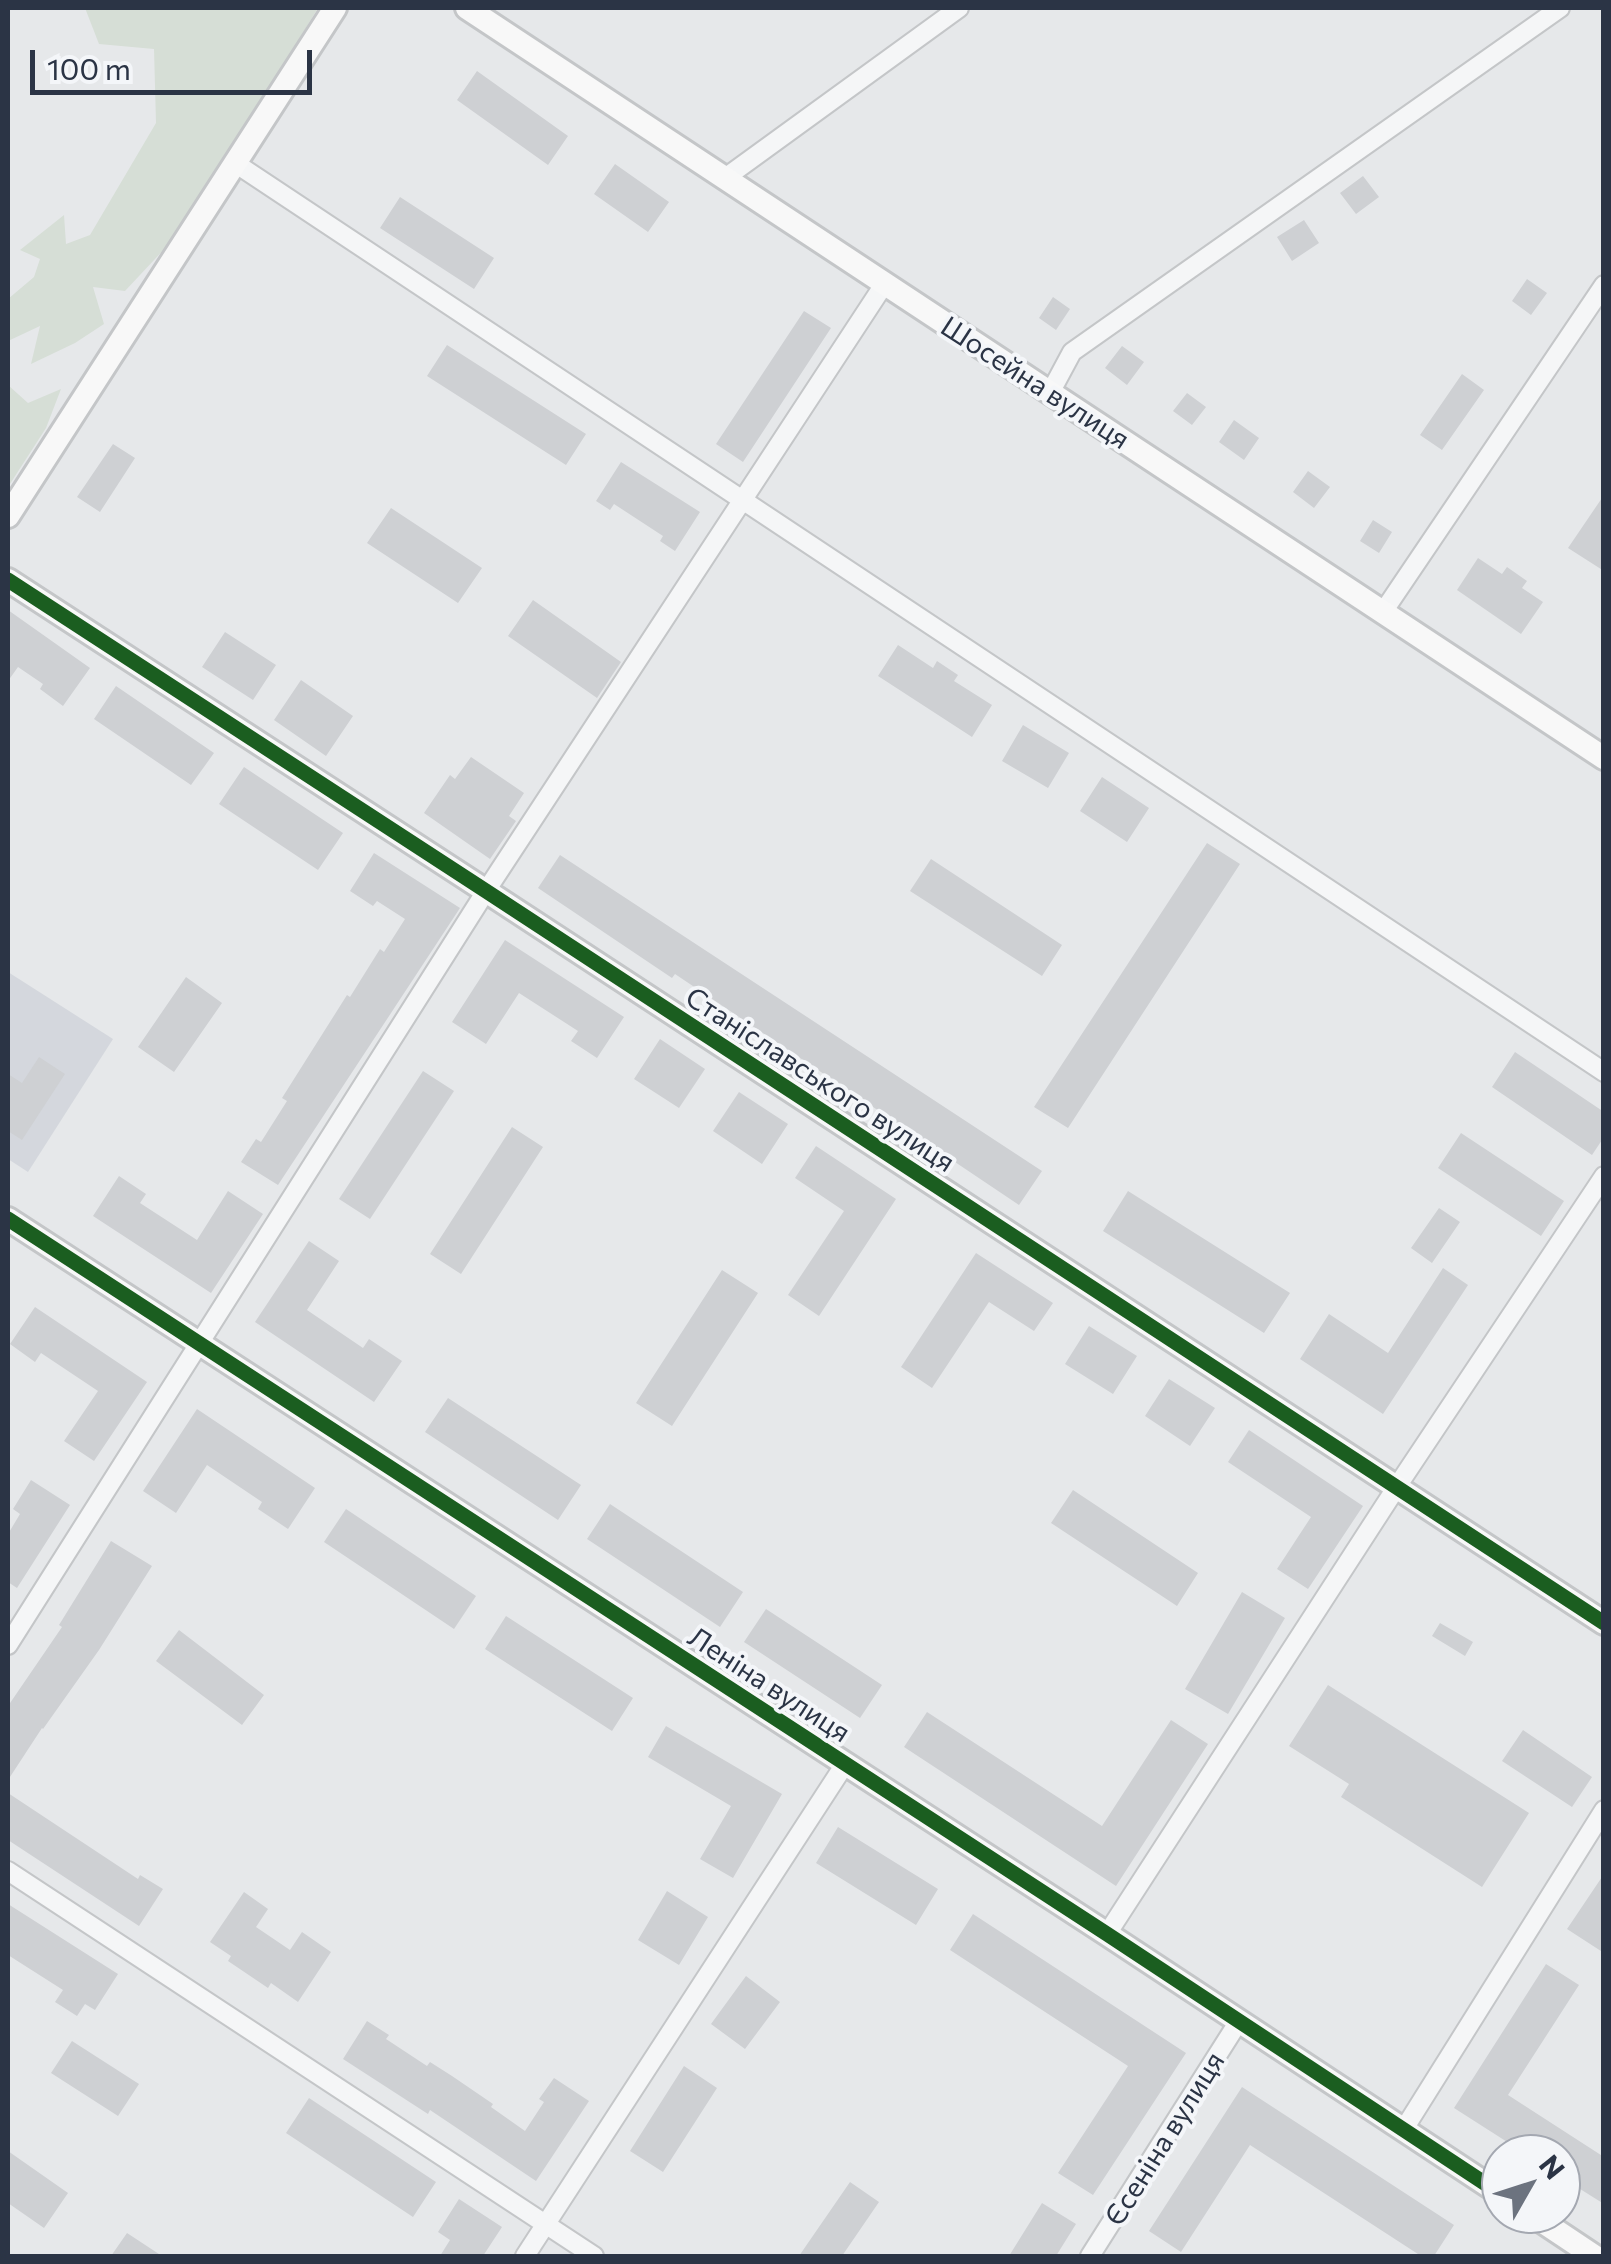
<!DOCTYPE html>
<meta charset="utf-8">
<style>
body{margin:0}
#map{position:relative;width:1611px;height:2264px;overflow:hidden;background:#e6e8ea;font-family:Commissioner,sans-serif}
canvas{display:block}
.frame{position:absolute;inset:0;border:10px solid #2b3445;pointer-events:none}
.north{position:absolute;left:1481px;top:2134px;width:100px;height:100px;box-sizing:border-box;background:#f4f6f9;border:2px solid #a4a8b1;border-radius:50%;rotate:51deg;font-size:28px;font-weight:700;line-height:40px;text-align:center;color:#2b3445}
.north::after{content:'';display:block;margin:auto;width:35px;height:45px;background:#6c737f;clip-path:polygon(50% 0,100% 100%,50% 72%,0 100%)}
.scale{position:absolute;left:30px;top:50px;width:282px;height:45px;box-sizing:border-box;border:5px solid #2b3445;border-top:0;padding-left:12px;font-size:30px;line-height:35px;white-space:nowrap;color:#2b3445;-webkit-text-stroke:8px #f4f6f9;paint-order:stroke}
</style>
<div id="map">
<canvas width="1611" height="2264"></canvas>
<div class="frame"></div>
<div class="north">N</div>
<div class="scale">100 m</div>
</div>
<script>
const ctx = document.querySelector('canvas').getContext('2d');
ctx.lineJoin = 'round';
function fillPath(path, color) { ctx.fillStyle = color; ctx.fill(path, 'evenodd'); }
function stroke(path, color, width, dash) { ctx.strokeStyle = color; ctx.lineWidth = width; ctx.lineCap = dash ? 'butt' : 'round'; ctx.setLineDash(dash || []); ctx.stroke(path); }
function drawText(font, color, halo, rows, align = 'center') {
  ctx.font = font + ' Commissioner,sans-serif'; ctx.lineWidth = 8; ctx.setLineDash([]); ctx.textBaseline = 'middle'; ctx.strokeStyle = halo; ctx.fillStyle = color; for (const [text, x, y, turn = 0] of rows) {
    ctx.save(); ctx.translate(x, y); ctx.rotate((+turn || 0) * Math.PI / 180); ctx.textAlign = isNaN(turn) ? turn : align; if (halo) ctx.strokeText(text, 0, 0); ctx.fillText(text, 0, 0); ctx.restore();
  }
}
const built = new Path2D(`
 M 8,972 L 113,1039 L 28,1172 L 8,1159 Z`);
const green = new Path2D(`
 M 85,8 L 318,8 L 184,228 L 125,291 L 93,287 L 104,324 L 75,343 L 31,364 L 40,326 L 8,341 L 8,299 L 34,277 L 40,259 L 20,250 L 64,215 L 66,244 L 90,235 L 156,123 L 154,49 L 99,44 Z
 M 8,385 L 28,403 L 61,389 L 46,428 L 8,487 Z`);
const building = new Path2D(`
 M 477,71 L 568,136 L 548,165 L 457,100 Z
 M 615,164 L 669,202 L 648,232 L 594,194 Z
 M 1363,176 L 1379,197 L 1356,214 L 1340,193 Z
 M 400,197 L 494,258 L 474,289 L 380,228 Z
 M 1304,220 L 1319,243 L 1292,261 L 1277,237 Z
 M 1527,279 L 1547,293 L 1531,315 L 1512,301 Z
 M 1053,297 L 1070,309 L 1056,330 L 1039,318 Z
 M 804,311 L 831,328 L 743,462 L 716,444 Z
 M 447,345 L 586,434 L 566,465 L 427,376 Z
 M 1122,346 L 1144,362 L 1127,385 L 1105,368 Z
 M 1462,374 L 1484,390 L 1442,450 L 1420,435 Z
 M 1187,393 L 1206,407 L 1192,425 L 1173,411 Z
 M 1234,420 L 1259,438 L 1244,460 L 1219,442 Z
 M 113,444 L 135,458 L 100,512 L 77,497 Z
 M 621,462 L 700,512 L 675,551 L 660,541 L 663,536 L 614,504 L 610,510 L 596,501 Z
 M 1308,471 L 1330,487 L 1314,508 L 1293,492 Z
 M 1604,495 L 1604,571 L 1568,548 Z
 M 391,508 L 482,568 L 458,603 L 367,543 Z
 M 1373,520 L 1392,532 L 1379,553 L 1360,541 Z
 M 1478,558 L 1502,574 L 1507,567 L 1527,581 L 1522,588 L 1543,602 L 1521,634 L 1457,590 Z
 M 533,600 L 621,662 L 597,698 L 508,636 Z
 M 8,610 L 90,668 L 63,706 L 40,689 L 43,684 L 18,667 L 8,681 Z
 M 225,632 L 276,665 L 253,700 L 202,667 Z
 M 898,645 L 933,668 L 937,661 L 958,675 L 954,681 L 992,705 L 972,737 L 878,676 Z
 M 301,680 L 353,716 L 326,756 L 274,720 Z
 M 116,686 L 214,753 L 191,785 L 94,719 Z
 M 1023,725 L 1069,753 L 1048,788 L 1002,761 Z
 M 471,757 L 524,793 L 509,816 L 516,821 L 490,859 L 424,813 L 450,775 L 455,779 Z
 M 244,767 L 343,833 L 318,870 L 219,804 Z
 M 1102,777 L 1149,808 L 1127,842 L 1080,811 Z
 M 1207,843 L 1240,864 L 1068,1128 L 1034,1107 Z
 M 374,853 L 460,908 L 278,1185 L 241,1162 L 256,1139 L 261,1142 L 287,1101 L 282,1098 L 347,995 L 350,997 L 380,949 L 384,952 L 405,919 L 377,901 L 373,906 L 350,891 Z
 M 560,855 L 1042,1171 L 1019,1205 L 675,974 L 672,978 L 538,888 Z
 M 931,859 L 1062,945 L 1042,976 L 910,891 Z
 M 505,940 L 624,1017 L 597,1058 L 571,1041 L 578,1031 L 519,993 L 486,1044 L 452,1022 Z
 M 186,977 L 222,1003 L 174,1072 L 138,1047 Z
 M 660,1039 L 705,1069 L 679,1108 L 634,1079 Z
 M 1515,1052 L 1604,1112 L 1604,1137 L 1592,1155 L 1492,1087 Z
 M 39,1057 L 65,1074 L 22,1140 L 8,1131 L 8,1074 L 22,1083 Z
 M 423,1071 L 454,1091 L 370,1219 L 339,1199 Z
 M 739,1092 L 788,1124 L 762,1164 L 713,1131 Z
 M 512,1127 L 543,1147 L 461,1274 L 430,1254 Z
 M 1461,1133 L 1564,1201 L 1541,1236 L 1438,1168 Z
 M 816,1146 L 896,1199 L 819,1316 L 788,1295 L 844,1211 L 795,1178 Z
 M 119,1176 L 146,1194 L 140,1203 L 197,1240 L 228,1191 L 263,1214 L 211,1293 L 93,1216 Z
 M 1128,1191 L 1290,1293 L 1264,1333 L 1103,1231 Z
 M 1439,1208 L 1460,1222 L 1432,1263 L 1411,1248 Z
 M 309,1241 L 339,1261 L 307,1310 L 363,1348 L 369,1339 L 402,1361 L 374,1402 L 255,1322 Z
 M 976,1253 L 1053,1303 L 1034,1331 L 989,1302 L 932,1388 L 901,1367 Z
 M 1443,1268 L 1468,1285 L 1383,1414 L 1300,1359 L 1329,1314 L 1388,1353 Z
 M 722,1270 L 758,1293 L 672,1426 L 636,1403 Z
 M 35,1307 L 147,1382 L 94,1461 L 64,1441 L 98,1391 L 41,1353 L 35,1362 L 10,1344 Z
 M 1089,1326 L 1137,1356 L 1113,1394 L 1065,1364 Z
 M 1169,1379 L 1215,1408 L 1190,1446 L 1145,1416 Z
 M 448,1398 L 581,1485 L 558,1520 L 425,1432 Z
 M 197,1409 L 315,1488 L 288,1529 L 258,1509 L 262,1502 L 207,1465 L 176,1513 L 143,1491 Z
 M 1249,1430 L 1363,1506 L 1308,1589 L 1277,1569 L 1311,1517 L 1228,1462 Z
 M 31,1480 L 70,1505 L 17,1588 L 8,1582 L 8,1534 L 20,1514 L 13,1509 Z
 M 1073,1490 L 1198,1573 L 1177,1606 L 1051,1523 Z
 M 610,1504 L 743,1592 L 720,1627 L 587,1539 Z
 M 346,1509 L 476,1596 L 454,1629 L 324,1542 Z
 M 111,1541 L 152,1566 L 99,1650 L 43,1729 L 42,1728 L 8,1780 L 8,1706 L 62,1627 L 59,1625 Z
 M 1242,1592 L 1285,1618 L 1228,1714 L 1185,1689 Z
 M 766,1609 L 882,1685 L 860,1718 L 744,1642 Z
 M 506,1616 L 633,1698 L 612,1731 L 485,1649 Z
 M 1440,1623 L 1473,1642 L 1465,1656 L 1432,1636 Z
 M 179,1630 L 264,1695 L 242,1725 L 156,1661 Z
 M 1328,1685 L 1529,1813 L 1482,1887 L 1341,1797 L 1349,1784 L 1289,1746 Z
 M 927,1712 L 1102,1826 L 1171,1720 L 1208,1744 L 1116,1886 L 904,1747 Z
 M 666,1726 L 782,1794 L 733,1878 L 700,1859 L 731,1806 L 648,1757 Z
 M 1523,1730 L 1592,1777 L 1572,1807 L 1502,1761 Z
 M 8,1793 L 138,1879 L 140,1875 L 163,1889 L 139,1926 L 8,1840 Z
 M 838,1827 L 938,1889 L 916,1925 L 816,1863 Z
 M 1604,1874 L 1604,1953 L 1567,1929 Z
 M 667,1891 L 708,1917 L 679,1965 L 638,1940 Z
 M 244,1892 L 268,1909 L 256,1927 L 290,1950 L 302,1932 L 331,1952 L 298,2002 L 271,1983 L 268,1988 L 228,1961 L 231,1956 L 210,1942 Z
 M 8,1904 L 118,1974 L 95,2010 L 85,2004 L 77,2016 L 55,2002 L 63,1990 L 8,1955 Z
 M 973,1914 L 1186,2053 L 1093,2195 L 1058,2173 L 1128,2066 L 950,1950 Z
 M 1546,1964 L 1579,1985 L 1508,2095 L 1604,2157 L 1604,2204 L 1561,2177 L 1561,2154 L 1526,2154 L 1454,2108 Z
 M 746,1976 L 780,2002 L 745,2049 L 711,2024 Z
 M 367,2021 L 389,2035 L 386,2039 L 427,2066 L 430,2062 L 452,2076 L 493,2104 L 491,2107 L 525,2131 L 544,2102 L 539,2099 L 554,2078 L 589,2101 L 536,2181 L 430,2110 L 428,2114 L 343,2059 Z
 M 72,2041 L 139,2084 L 118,2116 L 51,2073 Z
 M 684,2066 L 717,2088 L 663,2172 L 630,2151 Z
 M 1242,2087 L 1454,2225 L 1434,2256 L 1421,2256 L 1250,2145 L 1181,2252 L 1149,2231 Z
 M 309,2098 L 436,2182 L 413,2217 L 286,2133 Z
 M 8,2151 L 68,2193 L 44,2228 L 8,2203 Z
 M 850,2182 L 879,2202 L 842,2256 L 799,2256 Z
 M 459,2199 L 502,2227 L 483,2256 L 440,2256 L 450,2240 L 438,2232 Z
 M 1042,2203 L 1076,2224 L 1056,2256 L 1009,2256 Z
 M 127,2233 L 162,2256 L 111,2256 Z`);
const street = new Path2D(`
 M 235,163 L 1604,1072
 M 725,178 L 959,8
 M 1050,393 L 1072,352 L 1560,8
 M 1383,612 L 1604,285
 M 8,1645 L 486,891 L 885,283
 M 8,1871 L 594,2256
 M 1107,1934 L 1396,1488 L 1604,1176
 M 1404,2129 L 1604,1810
 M 525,2256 L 845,1764
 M 1090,2256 L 1239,2021`);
const secondary = new Path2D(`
 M 467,8 L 1604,758
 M 8,516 L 335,8
 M 8,580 L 486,891 L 1604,1623
 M 8,1219 L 1107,1934 L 1501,2194
 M 1531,2214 L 1594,2256`);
const cycleway = new Path2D(`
 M 8,580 L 486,891 L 1604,1623
 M 8,1219 L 1107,1934 L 1501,2194`);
const streetNames = [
 ["Шосейна вулиця",1035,383,33],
 ["Станіславського вулиця",820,1080,33],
 ["Леніна вулиця",769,1685,33],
 ["Єсеніна вулиця",1165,2139,-58]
];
fillPath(built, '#d4d7dd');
fillPath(green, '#d6ded6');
fillPath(building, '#ced0d3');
stroke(street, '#c4c6c8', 22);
stroke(secondary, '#c4c6c8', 28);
stroke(street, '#f5f6f7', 18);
stroke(secondary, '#f8f8f8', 22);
stroke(cycleway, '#1b5e20', 15);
drawText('28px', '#2b3445', '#f4f6f9', streetNames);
</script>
